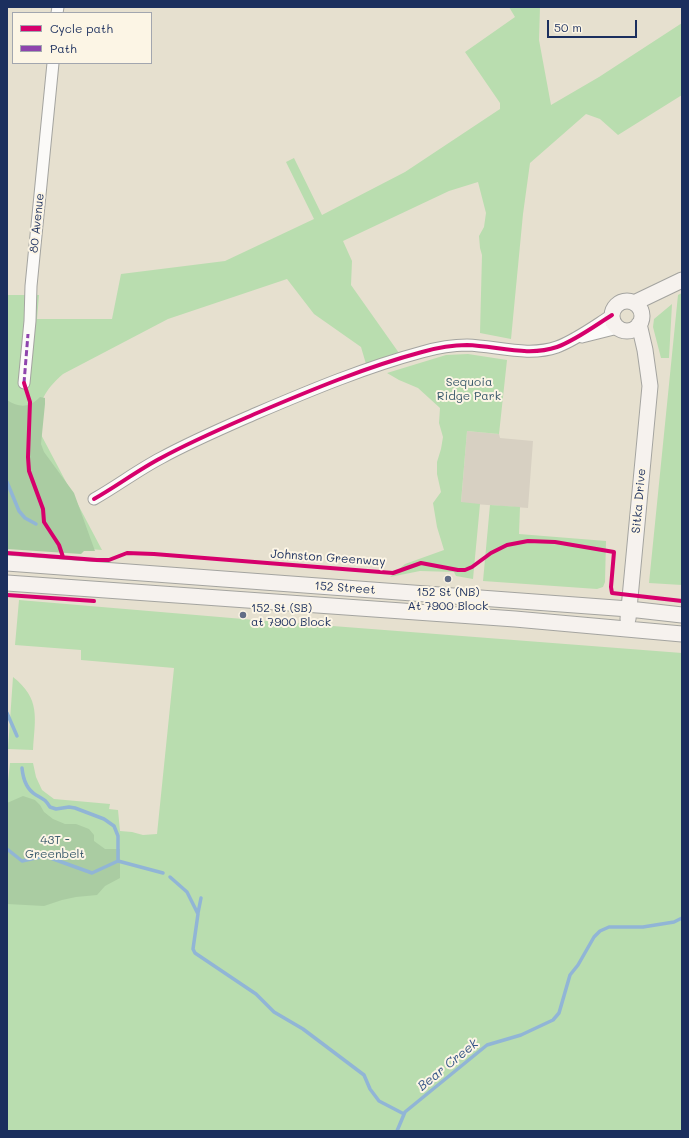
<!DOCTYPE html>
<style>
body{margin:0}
#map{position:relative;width:689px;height:1138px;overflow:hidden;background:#e6e0cf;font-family:Mali,sans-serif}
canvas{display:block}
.frame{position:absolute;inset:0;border:8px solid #1b2f5e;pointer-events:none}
.legend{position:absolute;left:12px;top:12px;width:140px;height:52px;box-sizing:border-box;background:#fcf5e5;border:1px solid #a2a6af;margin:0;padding:5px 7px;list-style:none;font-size:12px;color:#1b2f5e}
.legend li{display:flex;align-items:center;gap:8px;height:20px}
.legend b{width:20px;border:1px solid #a2a6af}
.scale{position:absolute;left:547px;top:20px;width:90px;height:18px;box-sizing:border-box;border:2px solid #1b2f5e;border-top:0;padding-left:5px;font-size:12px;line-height:14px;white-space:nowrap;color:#1b2f5e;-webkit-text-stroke:3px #fcf5e5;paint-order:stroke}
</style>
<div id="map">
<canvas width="689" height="1138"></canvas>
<div class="frame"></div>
<ul class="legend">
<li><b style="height:5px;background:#d6006c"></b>Cycle path</li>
<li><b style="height:5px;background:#8e44ad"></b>Path</li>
</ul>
<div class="scale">50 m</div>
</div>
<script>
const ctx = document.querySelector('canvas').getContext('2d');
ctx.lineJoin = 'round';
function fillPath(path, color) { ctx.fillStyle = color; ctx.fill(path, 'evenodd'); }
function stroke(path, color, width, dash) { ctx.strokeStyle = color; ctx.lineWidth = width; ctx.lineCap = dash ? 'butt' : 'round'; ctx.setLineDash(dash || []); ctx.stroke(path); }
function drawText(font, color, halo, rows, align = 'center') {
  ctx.font = font + ' Mali,sans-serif'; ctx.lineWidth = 4; ctx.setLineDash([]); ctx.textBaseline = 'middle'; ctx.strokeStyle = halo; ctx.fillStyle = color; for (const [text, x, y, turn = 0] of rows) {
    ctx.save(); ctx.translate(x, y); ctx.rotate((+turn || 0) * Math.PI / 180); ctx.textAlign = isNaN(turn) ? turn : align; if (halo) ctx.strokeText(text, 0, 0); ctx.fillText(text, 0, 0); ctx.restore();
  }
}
const industrial = new Path2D(`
 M 467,431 L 499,434 L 500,438 L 533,441 L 528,508 L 461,503 Z`);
const green = new Path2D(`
 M 509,7 L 540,7 L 539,40 L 551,105 L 599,77 L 682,23 L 682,95 L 618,135 L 600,119 L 586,114 L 530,163 L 523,214 L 511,339 L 480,333 L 482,255 L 480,248 L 479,236 L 484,227 L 486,213 L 478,182 L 449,191 L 343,241 L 352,261 L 351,285 L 399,353 L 366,364 L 361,347 L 314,314 L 287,279 L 168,319 L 63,374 C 44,391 39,401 37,427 L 102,550 L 7,543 L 7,295 L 39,295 L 37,319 L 112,319 L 121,274 L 225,261 L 314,219 L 286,162 L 294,158 L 322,215 L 405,172 L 500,109 L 500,103 L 465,52 L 515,17 Z
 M 682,293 L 682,585 L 649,583 L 678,295 Z
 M 672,304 L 669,358 L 661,358 L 653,327 L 654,319 Z
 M 468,354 L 507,360 L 499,434 L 467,431 L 461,502 L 480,504 L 473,579 L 456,576 L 454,572 L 420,571 L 390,577 L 405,564 L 444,550 L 437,527 L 433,503 L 441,492 L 437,474 L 437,462 L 441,449 L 443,437 L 439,423 L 440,408 L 418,388 L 399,380 L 387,373 L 446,355 Z
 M 490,505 L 520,507 L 519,534 L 606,541 L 605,582 L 603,587 L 597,589 L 483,581 Z
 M 19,600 L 255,620 L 682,653 L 682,1131 L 7,1131 L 7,791 L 10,763 L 33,763 L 36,777 L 42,790 L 54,799 L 110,804 L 109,809 L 118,810 L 120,831 L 132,832 L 143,835 L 157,834 L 174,668 L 81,660 L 81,650 L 15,645 Z
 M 13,677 C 41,699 35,718 33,750 L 8,749 Z`);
const forest = new Path2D(`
 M 40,397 L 45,398 L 45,404 L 41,444 L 44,452 L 74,493 L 95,551 L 84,551 L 81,554 L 7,549 L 7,400 C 19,408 30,408 40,397 Z
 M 23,796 L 35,800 L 40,805 L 44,812 L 53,819 L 65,824 L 76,824 L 89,829 L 94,835 L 94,841 L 105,849 L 120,849 L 120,878 L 105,886 L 97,895 L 76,897 L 62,900 L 44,906 L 7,904 L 7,803 Z`);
const stream = new Path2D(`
 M 7,482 L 19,511 L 25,518 L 36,524
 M 7,713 L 17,736
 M 22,768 C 23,779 26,789 36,795 C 44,800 44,798 50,807 L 56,809 L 69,807 L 75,808 L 104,819 L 114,826 L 118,836 L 118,861 L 163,873
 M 7,849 L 22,861 L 45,856 L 92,873 L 118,861
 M 170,877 L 187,892 L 198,914 L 193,949 L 195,953 L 256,994 L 274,1012 L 303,1029 L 364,1075 L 370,1089 L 379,1101 L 404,1114
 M 198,913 L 201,898
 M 397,1131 L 405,1112 L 487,1045 L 521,1035 L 553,1020 L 559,1013 L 570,975 L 578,965 L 594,937 L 600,931 L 609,927 L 643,927 L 674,922 L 682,918`);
const street = new Path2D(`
 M 57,13 L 58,7
 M 582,337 L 618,328
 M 24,383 L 30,321 L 31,286 L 53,63
 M 94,499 C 117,486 138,470 161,458 C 192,441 225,427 257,413 C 311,390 366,367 422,352 C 436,348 452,345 467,345 C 497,346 528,357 557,347 C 576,340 596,325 612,315`);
const secondary = new Path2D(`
 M612 316a15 15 0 1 1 30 0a15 15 0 1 1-30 0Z
 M 634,303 L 682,280
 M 7,563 L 629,609 L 682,615
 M 7,583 L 515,619 L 682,634
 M 628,619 L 650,386 L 645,350 L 639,324`);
const quiet = new Path2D(`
 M 24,383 L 28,334`);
const cycleway = new Path2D(`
 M 24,383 L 30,402 L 28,457 L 29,471 L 43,509 L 44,522 L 59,545 L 63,557
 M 94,499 C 117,486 138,470 161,458 C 192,441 225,427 257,413 C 311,390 366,367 422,352 C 436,348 452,345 467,345 C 497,346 528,357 557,347 C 576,340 596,325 612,315
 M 7,553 L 97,560 L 109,560 L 127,553 L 154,554 L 393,573 L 421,563 L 458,570 L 465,570 L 472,567 L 491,553 L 507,545 L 528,541 L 555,542 L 614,552 L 611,587 L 612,593 L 682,601
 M 7,595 L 94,601`);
const markers = [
 [448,579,4,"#626d86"],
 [243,615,4,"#626d86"]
];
const streetNames = [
 ["80 Avenue",37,223,-84],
 ["Sitka Drive",639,501,-85],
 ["Johnston Greenway",328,558,4],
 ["152 Street",345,588,4]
];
const parkNames = [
 ["Sequoia",469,382],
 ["Ridge Park",469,396],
 ["43T -",55,840],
 ["Greenbelt",55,854]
];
const poiNames = [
 ["152 St (NB)",448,592],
 ["At 7900 Block",448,606],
 ["152 St (SB)",251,608,"left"],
 ["at 7900 Block",251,622,"left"]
];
const waterNames = [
 ["Bear Creek",448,1065,-39]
];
fillPath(industrial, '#d7d0c2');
fillPath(green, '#b9ddaf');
fillPath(forest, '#aacca2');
stroke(stream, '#91b5d6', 3.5);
stroke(street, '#a4a4a0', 13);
stroke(secondary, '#a4a4a0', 17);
stroke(street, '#fbfaf8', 11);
stroke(secondary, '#f6f2ee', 15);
stroke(quiet, '#8e44ad', 3, [6, 3]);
stroke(cycleway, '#d6006c', 4);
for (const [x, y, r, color] of markers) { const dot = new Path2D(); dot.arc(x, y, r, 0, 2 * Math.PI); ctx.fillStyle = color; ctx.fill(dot); stroke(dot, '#fcf5e5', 1.5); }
drawText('12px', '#1b2f5e', '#fcf5e5', streetNames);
drawText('12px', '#3a5a6c', '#fcf5e5', parkNames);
drawText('12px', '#1b2f5e', '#fcf5e5', poiNames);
drawText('italic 13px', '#375789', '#fcf5e5', waterNames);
</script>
